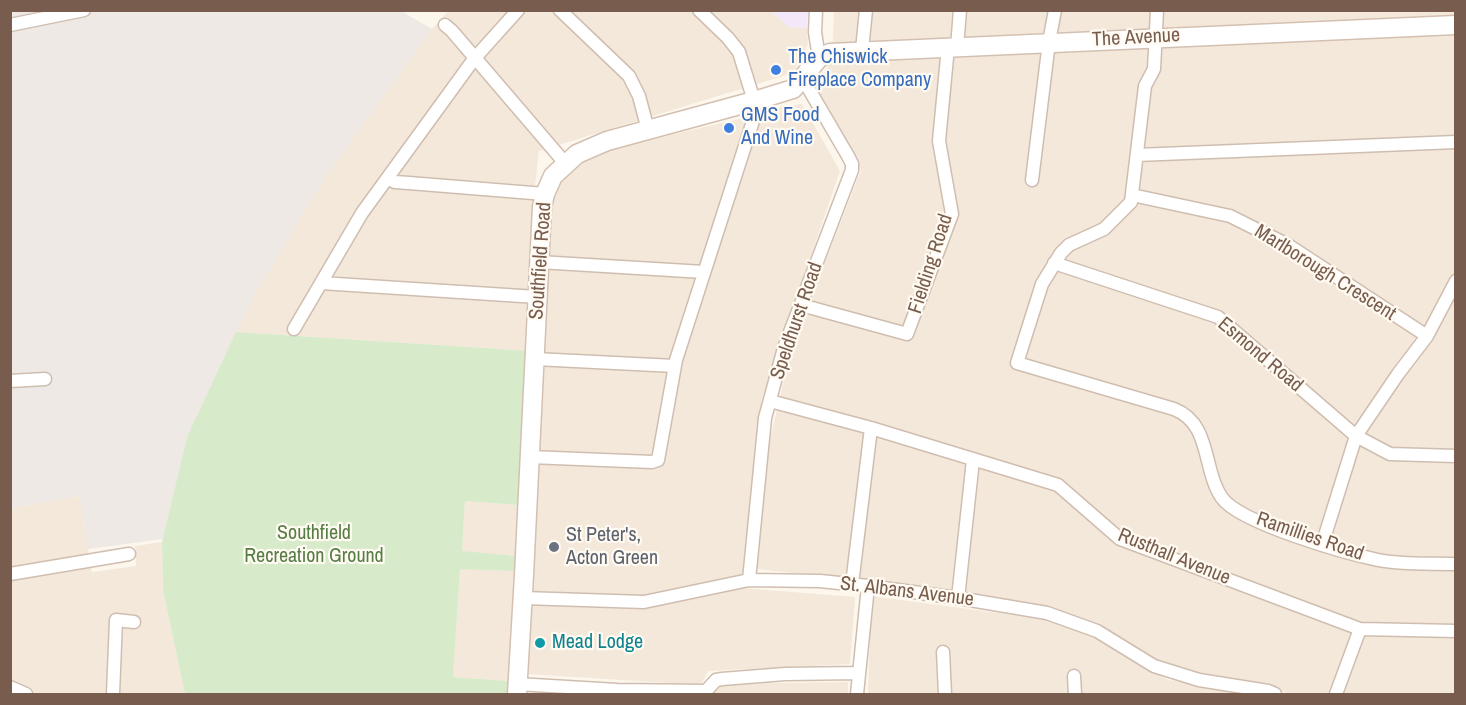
<!DOCTYPE html>
<style>
body{margin:0}
#map{position:relative;width:1466px;height:705px;overflow:hidden;background:#fcf6ec;font-family:"Archivo Narrow",sans-serif}
canvas{display:block}
.frame{position:absolute;inset:0;border:12px solid #785d4e;pointer-events:none}
</style>
<div id="map">
<canvas width="1466" height="705"></canvas>
<div class="frame"></div>
</div>
<script>
const ctx = document.querySelector('canvas').getContext('2d');
ctx.lineJoin = 'round';
function fillPath(path, color) { ctx.fillStyle = color; ctx.fill(path, 'evenodd'); }
function stroke(path, color, width, dash) { ctx.strokeStyle = color; ctx.lineWidth = width; ctx.lineCap = dash ? 'butt' : 'round'; ctx.setLineDash(dash || []); ctx.stroke(path); }
function drawText(font, color, halo, rows, align = 'center') {
  ctx.font = font + ' "Archivo Narrow",sans-serif'; ctx.lineWidth = 4.5; ctx.setLineDash([]); ctx.textBaseline = 'middle'; ctx.strokeStyle = halo; ctx.fillStyle = color; for (const [text, x, y, turn = 0] of rows) {
    ctx.save(); ctx.translate(x, y); ctx.rotate((+turn || 0) * Math.PI / 180); ctx.textAlign = isNaN(turn) ? turn : align; if (halo) ctx.strokeText(text, 0, 0); ctx.fillText(text, 0, 0); ctx.restore();
  }
}
const residential = new Path2D(`
 M 448,11 L 771,11 L 789,27 L 807,28 L 808,44 L 793,73 L 539,151 L 533,202 L 530,351 L 236,332 L 254,296 L 326,176 L 432,29 Z
 M 834,11 L 1455,11 L 1455,562 L 1401,561 L 1320,543 L 1252,520 L 1320,546 L 1401,564 L 1455,566 L 1455,694 L 1289,694 L 1268,685 L 1192,674 L 1144,656 L 1099,626 L 1046,606 L 895,584 L 756,569 L 767,453 L 791,350 L 861,170 L 815,87 L 832,61 Z
 M 802,104 L 840,171 L 762,398 L 742,588 L 855,597 L 850,664 L 708,671 L 701,685 L 527,674 L 532,603 L 552,206 L 556,182 L 580,156 L 739,119 L 776,108 Z
 M 79,496 L 92,572 L 136,566 L 135,546 L 162,542 L 163,590 L 185,694 L 11,694 L 11,508 Z
 M 465,501 L 518,505 L 516,556 L 462,552 Z
 M 460,568 L 515,571 L 509,681 L 453,677 Z
 M 871,596 L 1058,621 L 1106,642 L 1168,680 L 1267,694 L 868,694 Z
 M 848,682 L 848,694 L 694,694 L 716,684 Z`);
const industrial = new Path2D(`
 M 399,10 L 432,29 L 326,176 L 254,296 L 187,437 L 163,539 L 88,549 L 79,496 L 11,508 L 11,11 Z`);
const education = new Path2D(`
 M 771,11 L 808,11 L 807,28 L 789,27 Z`);
const green = new Path2D(`
 M 236,332 L 530,351 L 518,505 L 465,501 L 462,551 L 516,556 L 515,571 L 460,569 L 453,677 L 509,681 L 508,694 L 185,694 L 163,590 L 162,542 L 187,437 Z`);
const minor = new Path2D(`
 M 560,10 L 629,76 L 639,96 L 648,130
 M 699,10 L 728,38 L 739,52 L 754,101
 M 816,10 L 815,32 L 819,58
 M 1157,10 L 1154,69 L 1145,86 L 1131,202 L 1104,229 L 1069,245 L 1061,253 L 1042,284 L 1017,363 L 1174,409 C 1212,424 1202,469 1222,498 C 1240,523 1345,553 1378,560 C 1402,565 1430,563 1456,564
 M 10,25 L 84,10
 M 445,25 L 452,31 L 565,163
 M 957,47 L 960,10
 M 862,50 L 866,10
 M 1137,155 L 1456,142
 M 388,179 L 395,182 L 409,183 L 545,194
 M 1032,180 L 1049,42 L 1055,10
 M 1132,195 L 1230,216 L 1288,245 L 1427,336
 M 539,262 L 704,272
 M 1054,263 L 1218,317 L 1356,436 L 1390,454 L 1456,456
 M 321,283 L 537,297
 M 801,305 L 907,334 L 952,214 L 939,141 L 948,47
 M 294,329 L 362,213 L 474,59 L 518,10
 M 535,359 L 675,366
 M 10,381 L 45,379
 M 770,401 L 871,428 L 1058,485 L 1120,539 L 1360,629 L 1456,631
 M 530,457 L 652,462 L 658,460 L 676,360 L 753,121 L 753,110 L 751,102
 M 1322,545 L 1356,436 L 1398,374 L 1427,336 L 1456,281
 M 10,574 L 129,554
 M 749,580 L 765,418 L 784,348 L 852,170 L 852,164 L 848,156 L 803,79
 M 852,584 L 871,428
 M 523,598 L 644,602 L 749,580 L 820,581 L 868,586 L 958,598 L 1047,613 L 1097,631 L 1154,666 L 1199,680 L 1268,691 L 1275,694
 M 958,598 L 973,460
 M 943,652 L 945,694
 M 1074,676 L 1075,694
 M 517,684 L 617,690 L 706,691 L 716,680 L 722,679 L 785,674 L 858,673
 M 10,687 L 26,694
 M 113,694 L 116,620 L 134,622
 M 857,694 L 868,586
 M 1336,694 L 1360,629`);
const secondary = new Path2D(`
 M 517,694 L 524,575 L 542,207 L 545,194 L 553,176 L 577,154 L 607,141 L 754,101 L 793,89 L 819,58 L 830,53 L 1456,25`);
const markers = [
 [776,70,6,"#3f7fe0"],
 [729,128,6,"#3f7fe0"],
 [554,547,6,"#6b7280"],
 [540,643,6,"#0f9aa8"]
];
const streetNames = [
 ["The Avenue",1136,38,-3],
 ["Southfield Road",541,261,-86],
 ["Fielding Road",931,264,-72],
 ["Marlborough Crescent",1325,273,32],
 ["Speldhurst Road",797,321,-71],
 ["Esmond Road",1260,355,40],
 ["Ramillies Road",1310,537,19],
 ["Rusthall Avenue",1174,557,22],
 ["St. Albans Avenue",907,592,7]
];
const shopNames = [
 ["The Chiswick",788,58],
 ["Fireplace Company",788,81],
 ["GMS Food",741,116],
 ["And Wine",741,139]
];
const parkNames = [
 ["Southfield",314,534],
 ["Recreation Ground",314,557]
];
const worshipNames = [
 ["St Peter's,",566,536],
 ["Acton Green",566,559]
];
const cultureNames = [
 ["Mead Lodge",552,643]
];
fillPath(residential, '#f4e8da');
fillPath(industrial, '#eee9e4');
fillPath(education, '#f3e8f9');
fillPath(green, '#d7eaca');
stroke(minor, '#cfbeb0', 15);
stroke(secondary, '#d4c0b1', 21);
stroke(minor, '#fff', 12);
stroke(secondary, '#fff', 18);
for (const [x, y, r, color] of markers) { const dot = new Path2D(); dot.arc(x, y, r, 0, 2 * Math.PI); ctx.fillStyle = color; ctx.fill(dot); stroke(dot, '#fffaf2', 2); }
drawText('20px', '#785d4e', '#fffaf2', streetNames);
drawText('20px', '#366cbe', '#fffaf2', shopNames, 'left');
drawText('20px', '#567d46', '#fffaf2', parkNames);
drawText('20px', '#5b616d', '#fffaf2', worshipNames, 'left');
drawText('20px', '#0d838f', '#fffaf2', cultureNames, 'left');
</script>
